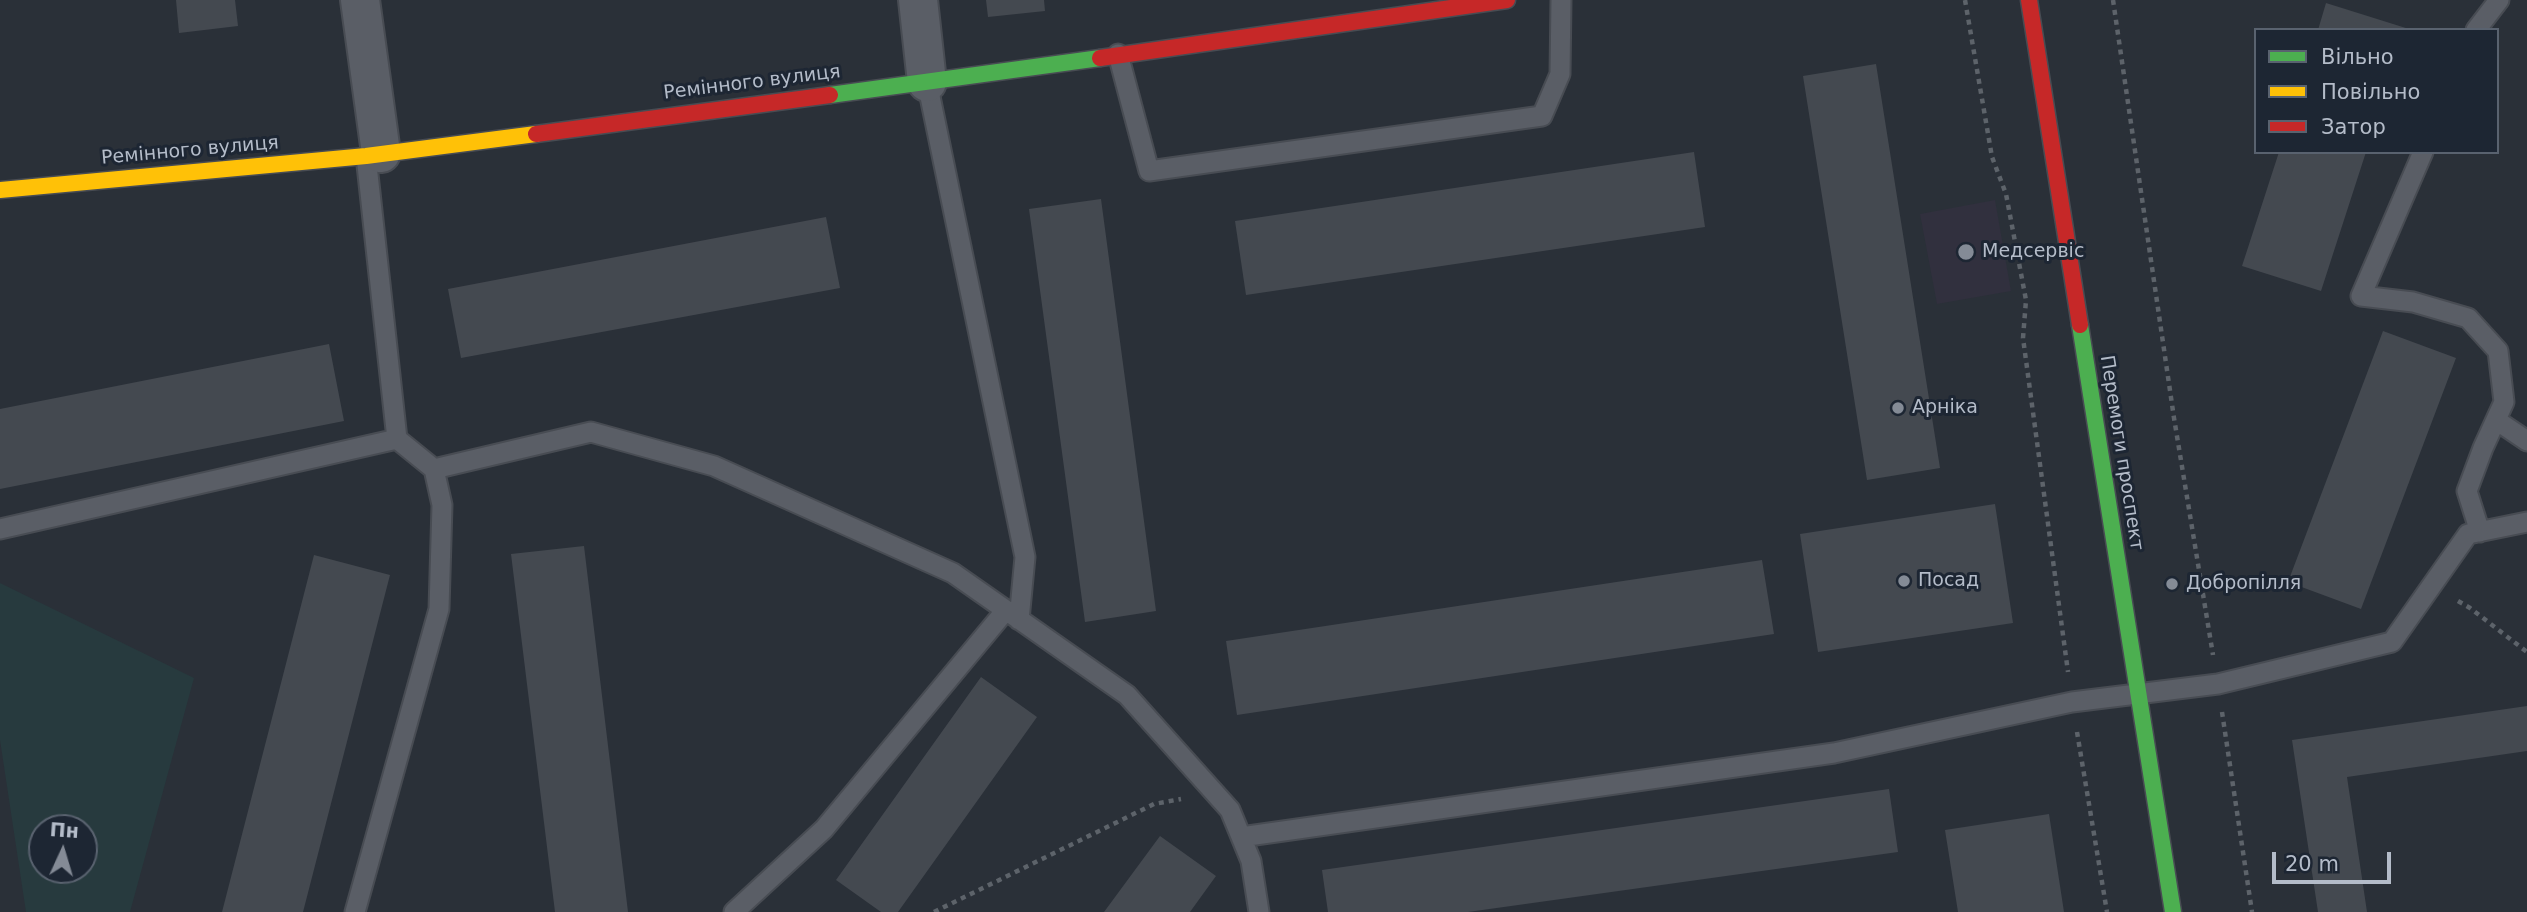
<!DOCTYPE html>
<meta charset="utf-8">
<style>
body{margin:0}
#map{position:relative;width:2527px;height:912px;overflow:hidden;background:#2a3038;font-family:"DejaVu Sans",sans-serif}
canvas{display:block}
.legend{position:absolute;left:2254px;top:28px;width:245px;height:126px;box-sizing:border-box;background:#1d2633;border:2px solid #59626f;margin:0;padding:9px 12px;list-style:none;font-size:21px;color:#b4bcc9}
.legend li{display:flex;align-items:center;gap:14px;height:35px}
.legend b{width:35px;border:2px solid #59626f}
.north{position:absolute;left:28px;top:814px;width:70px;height:70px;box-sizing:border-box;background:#1d2633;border:2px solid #59626f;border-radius:50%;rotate:4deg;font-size:19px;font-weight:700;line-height:28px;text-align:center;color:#b4bcc9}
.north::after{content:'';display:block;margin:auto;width:24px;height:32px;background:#848b96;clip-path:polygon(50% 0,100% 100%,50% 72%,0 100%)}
.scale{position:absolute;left:2272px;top:852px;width:119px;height:32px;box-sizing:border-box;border:4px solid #b4bcc9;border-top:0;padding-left:9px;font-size:21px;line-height:24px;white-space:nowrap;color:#b4bcc9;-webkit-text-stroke:5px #1d2633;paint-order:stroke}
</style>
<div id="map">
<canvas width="2527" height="912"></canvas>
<ul class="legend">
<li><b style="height:9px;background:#4caf50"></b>Вільно</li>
<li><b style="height:9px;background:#ffc107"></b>Повільно</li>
<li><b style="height:9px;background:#c62828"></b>Затор</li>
</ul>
<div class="north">Пн</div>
<div class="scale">20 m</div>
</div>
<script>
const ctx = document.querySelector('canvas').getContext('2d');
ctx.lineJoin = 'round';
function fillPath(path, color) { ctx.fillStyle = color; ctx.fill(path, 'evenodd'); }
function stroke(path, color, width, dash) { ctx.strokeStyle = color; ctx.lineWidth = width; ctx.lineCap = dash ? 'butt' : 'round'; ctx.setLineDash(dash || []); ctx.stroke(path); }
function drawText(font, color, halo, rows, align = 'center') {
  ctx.font = font + ' "DejaVu Sans",sans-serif'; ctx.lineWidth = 6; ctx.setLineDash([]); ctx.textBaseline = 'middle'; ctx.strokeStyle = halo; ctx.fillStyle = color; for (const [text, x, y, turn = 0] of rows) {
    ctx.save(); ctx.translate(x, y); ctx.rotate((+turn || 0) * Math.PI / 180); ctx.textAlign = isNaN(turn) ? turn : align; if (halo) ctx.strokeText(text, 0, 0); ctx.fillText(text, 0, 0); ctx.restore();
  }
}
const medical = new Path2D(`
 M 1995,200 L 2011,291 L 1937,304 L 1920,214 Z`);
const green = new Path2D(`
 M 0,583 L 194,678 L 130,912 L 26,912 L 0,740 ZM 42,828 L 84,828 L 84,870 L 42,870 Z`);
const building = new Path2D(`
 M 176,0 L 235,0 L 238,26 L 179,33 Z
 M 986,0 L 1044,0 L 1045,11 L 988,17 Z
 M 2326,3 L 2409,29 L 2409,30 L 2318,30 Z
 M 1876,64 L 1940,468 L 1867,480 L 1803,76 Z
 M 1694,152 L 1705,227 L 1246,295 L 1235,221 Z
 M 2279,152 L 2366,152 L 2321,291 L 2242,266 Z
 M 1101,199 L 1156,611 L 1085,622 L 1029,209 Z
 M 826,217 L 840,288 L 461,358 L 448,289 Z
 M 2383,331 L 2456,358 L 2361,609 L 2288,582 Z
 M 329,344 L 344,421 L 0,489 L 0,409 Z
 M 1995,504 L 2013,623 L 1818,652 L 1800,534 Z
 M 584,546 L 628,912 L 555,912 L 511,554 Z
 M 314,555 L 390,575 L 303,912 L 222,912 Z
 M 1762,560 L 1774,634 L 1237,715 L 1226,641 Z
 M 981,677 L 1037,717 L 898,912 L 881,912 L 836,880 Z
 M 2527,706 L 2527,751 L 2347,777 L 2367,912 L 2318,912 L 2292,740 Z
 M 1889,789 L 1898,852 L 1468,912 L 1328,912 L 1322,870 Z
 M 2049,814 L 2064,912 L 1958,912 L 1945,830 Z
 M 1160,836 L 1216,876 L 1190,912 L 1104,912 Z`);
const path = new Path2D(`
 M 1965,0 L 1992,157 L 2006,194 L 2026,300 L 2023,338 L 2068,672
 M 2113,0 L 2174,418 L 2213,655
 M 2458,601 L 2470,608 L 2527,652
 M 2222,712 L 2252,912
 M 2077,732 L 2107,912
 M 934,912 L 1154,804 L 1181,799`);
const lane = new Path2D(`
 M 2476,30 L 2499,0
 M 1118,54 L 1149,171 L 1542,116 L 1560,74 L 1561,0
 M 927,82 L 1025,557 L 1019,620
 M 2423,152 L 2361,296 L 2413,302 L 2468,318 L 2498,351 L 2504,402 L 2483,448 L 2467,491 L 2480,532
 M 2496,420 L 2527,441
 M 434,469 L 591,432 L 714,466 L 953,573 L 1127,695 L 1230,810 L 1251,861 L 1259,912
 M 0,529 L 397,439
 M 1241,837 L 1834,753 L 2072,702 L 2218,684 L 2392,642 L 2468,534 L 2527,522
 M 355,912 L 439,609 L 442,505 L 434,469 L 397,439 L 366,156
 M 734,912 L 824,829 L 1006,610`);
const street = new Path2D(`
 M 360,0 L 381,153
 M 918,0 L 927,82`);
const fast = new Path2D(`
 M 830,95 L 1100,58
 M 2080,325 L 2173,912`);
const slow = new Path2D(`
 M 0,190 L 366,156 L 536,134`);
const jam = new Path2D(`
 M 2029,0 L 2080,325
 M 1100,58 L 1507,0
 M 536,134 L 830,95`);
const markers = [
 [1966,252,9,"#848b96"],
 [1898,408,7,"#848b96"],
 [1904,581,7,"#848b96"],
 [2172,584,7,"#848b96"]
];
const streetNames = [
 ["Ремінного вулиця",752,83,-7],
 ["Ремінного вулиця",190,151,-5],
 ["Перемоги проспект",2121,453,81]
];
const poiNames = [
 ["Медсервіс",1982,252],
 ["Арніка",1912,408],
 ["Посад",1918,581],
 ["Добропілля",2186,584]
];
fillPath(medical, '#31303e');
fillPath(green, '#273a3e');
fillPath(building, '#444950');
stroke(lane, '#484c53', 23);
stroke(street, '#484c53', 42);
stroke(fast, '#484c53', 19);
stroke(slow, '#484c53', 19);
stroke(jam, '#484c53', 19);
stroke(path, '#5d636a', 4.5, [5, 5]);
stroke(lane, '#5a5e66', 19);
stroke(street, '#5a5e66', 38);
stroke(fast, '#4caf50', 16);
stroke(slow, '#ffc107', 16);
stroke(jam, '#c62828', 16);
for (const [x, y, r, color] of markers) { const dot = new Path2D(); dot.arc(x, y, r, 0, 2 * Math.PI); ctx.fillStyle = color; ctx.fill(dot); stroke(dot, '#1d2633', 2.5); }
drawText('19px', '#b4bcc9', '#1d2633', streetNames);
drawText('19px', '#b4bcc9', '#1d2633', poiNames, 'left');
</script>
